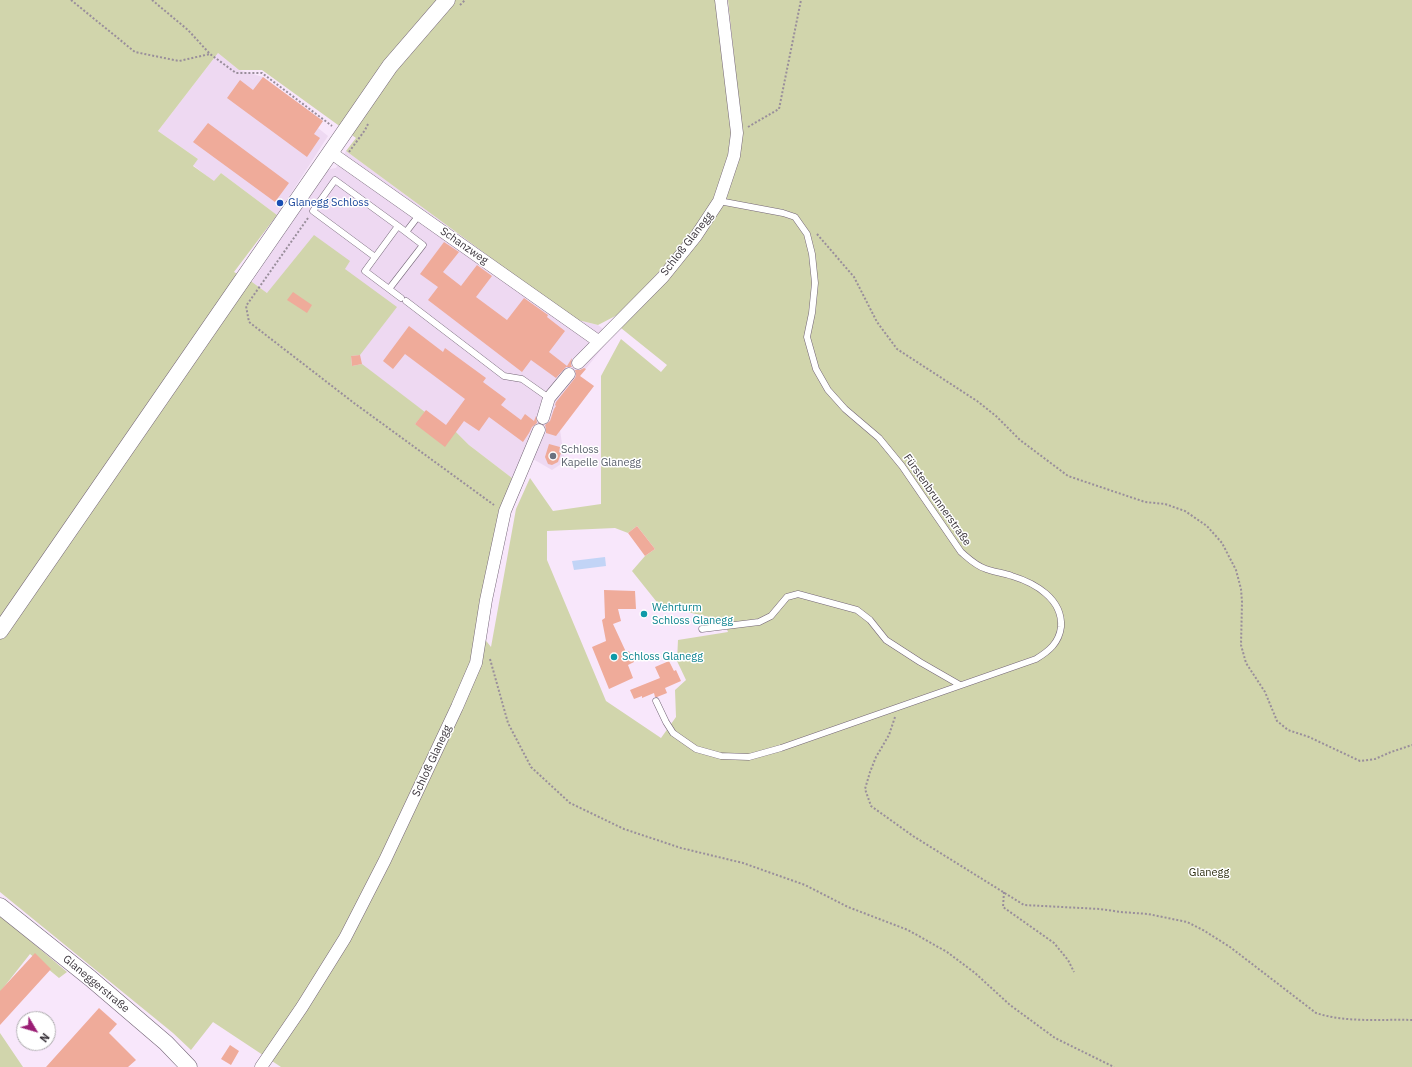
<!DOCTYPE html>
<meta charset="utf-8">
<style>
body{margin:0}
#map{position:relative;width:1412px;height:1067px;overflow:hidden;background:#f8e7fb;font-family:"IBM Plex Sans",sans-serif}
canvas{display:block}
.north{position:absolute;left:16px;top:1011px;width:40px;height:40px;box-sizing:border-box;background:#fff;border:1px solid #b0aeb1;border-radius:50%;rotate:128deg;font-size:11px;font-weight:700;line-height:16px;text-align:center;color:#3a343b}
.north::after{content:'';display:block;margin:auto;width:14px;height:18px;background:#9a1d74;clip-path:polygon(50% 0,100% 100%,50% 72%,0 100%)}
</style>
<div id="map">
<canvas width="1412" height="1067"></canvas>
<div class="north">N</div>
</div>
<script>
const ctx = document.querySelector('canvas').getContext('2d');
ctx.lineJoin = 'round';
function fillPath(path, color) { ctx.fillStyle = color; ctx.fill(path, 'evenodd'); }
function stroke(path, color, width, dash) { ctx.strokeStyle = color; ctx.lineWidth = width; ctx.lineCap = dash ? 'butt' : 'round'; ctx.setLineDash(dash || []); ctx.stroke(path); }
function drawText(font, color, halo, rows, align = 'center') {
  ctx.font = font + ' "IBM Plex Sans",sans-serif'; ctx.lineWidth = 3; ctx.setLineDash([]); ctx.textBaseline = 'middle'; ctx.strokeStyle = halo; ctx.fillStyle = color; for (const [text, x, y, turn = 0] of rows) {
    ctx.save(); ctx.translate(x, y); ctx.rotate((+turn || 0) * Math.PI / 180); ctx.textAlign = isNaN(turn) ? turn : align; if (halo) ctx.strokeText(text, 0, 0); ctx.fillText(text, 0, 0); ctx.restore();
  }
}
const built = new Path2D(`
 M 218,53 L 239,70 L 263,77 L 323,121 L 318,128 L 328,136 L 277,215 L 221,173 L 214,182 L 193,165 L 198,159 L 158,131 Z
 M 346,151 L 574,319 L 598,325 L 612,336 L 580,376 L 594,386 L 560,430 L 564,457 L 561,464 L 552,470 L 533,459 L 523,483 L 512,478 L 469,445 L 456,432 L 415,424 L 424,411 L 352,366 L 351,356 L 252,282 L 326,172 L 330,169 L 336,168 Z`);
const green = new Path2D(`
 M 0,0 L 718,0 L 732,130 L 728,163 L 711,205 L 684,243 L 625,311 L 598,325 L 574,319 L 346,151 L 356,138 L 262,70 L 239,70 L 218,53 L 158,131 L 198,159 L 193,166 L 214,181 L 221,173 L 277,215 L 234,272 L 252,282 L 267,293 L 314,235 L 350,261 L 345,269 L 397,307 L 360,355 L 351,356 L 352,366 L 362,364 L 425,412 L 415,424 L 456,432 L 469,445 L 512,478 L 500,509 L 476,628 L 491,647 L 516,509 L 530,478 L 553,511 L 601,504 L 601,376 L 621,339 L 661,372 L 667,365 L 621,328 L 695,246 L 742,133 L 728,0 L 1412,0 L 1412,1067 L 281,1067 L 213,1022 L 191,1050 L 173,1033 L 0,892 ZM 637,526 L 655,549 L 645,556 L 632,571 L 660,606 L 723,620 L 728,632 L 678,640 L 677,661 L 686,680 L 675,690 L 676,717 L 661,738 L 606,701 L 547,560 L 547,531 L 615,528 L 628,533 Z
 M 0,915 L 67,972 L 59,978 L 30,954 L 0,992 Z
 M 0,1033 L 23,1067 L 0,1067 Z`);
const water = new Path2D(`
 M 605,557 L 606,566 L 574,570 L 572,561 Z`);
const building = new Path2D(`
 M 263,77 L 323,121 L 314,134 L 320,138 L 307,157 L 227,98 L 240,80 L 253,90 Z
 M 208,123 L 289,183 L 275,202 L 193,142 Z
 M 444,242 L 459,252 L 443,272 L 461,286 L 477,265 L 492,276 L 476,297 L 507,320 L 524,298 L 548,315 L 547,317 L 565,331 L 549,352 L 567,366 L 572,358 L 571,365 L 572,367 L 566,367 L 556,378 L 531,360 L 522,372 L 428,300 L 438,287 L 420,274 Z
 M 293,292 L 312,305 L 307,313 L 287,300 Z
 M 409,326 L 443,352 L 445,348 L 486,378 L 483,382 L 506,399 L 501,405 L 521,420 L 525,414 L 534,421 L 536,416 L 537,423 L 532,427 L 529,433 L 523,442 L 489,417 L 479,431 L 464,421 L 445,447 L 415,424 L 426,410 L 446,425 L 465,399 L 405,354 L 393,369 L 383,361 Z
 M 360,355 L 362,364 L 352,366 L 351,356 Z
 M 584,368 L 586,369 L 580,376 L 594,386 L 556,436 L 546,433 L 546,429 L 545,425 L 550,421 L 554,409 L 556,406 L 555,405 L 556,402 L 575,378 L 576,375 L 575,370 L 580,370 Z
 M 549,444 L 560,447 L 559,452 L 561,453 L 558,462 L 552,465 L 548,464 L 545,457 Z
 M 637,526 L 655,549 L 645,556 L 628,533 Z
 M 604,590 L 635,591 L 636,609 L 618,609 L 621,621 L 613,624 L 626,652 L 629,651 L 634,662 L 628,665 L 633,678 L 609,689 L 592,647 L 606,641 L 602,620 L 605,618 Z
 M 669,661 L 674,671 L 676,670 L 681,681 L 665,688 L 667,693 L 657,697 L 655,697 L 654,693 L 642,698 L 642,696 L 634,699 L 630,690 L 660,678 L 655,667 Z
 M 35,953 L 51,969 L 0,1025 L 0,991 Z
 M 99,1008 L 117,1024 L 109,1033 L 136,1060 L 128,1067 L 46,1067 Z
 M 230,1045 L 239,1051 L 231,1065 L 221,1059 Z`);
const path = new Path2D(`
 M 71,0 L 135,52 L 179,61 L 210,54
 M 152,0 L 188,30 L 210,54 L 236,73 L 262,73 L 332,126
 M 460,5 L 465,0
 M 748,127 L 779,109 L 801,0
 M 349,152 L 365,130 L 368,124
 M 308,218 L 246,306 L 249,322 L 354,403 L 494,505
 M 817,234 L 854,277 L 877,322 L 897,349 L 977,401 L 996,416 L 1020,440 L 1068,476 L 1145,502 L 1165,504 L 1185,511 L 1207,526 L 1222,543 L 1236,570 L 1241,589 L 1242,602 L 1241,645 L 1246,663 L 1265,692 L 1277,721 L 1288,730 L 1309,737 L 1360,761 L 1375,759 L 1391,752 L 1412,745
 M 490,659 L 508,723 L 531,767 L 570,803 L 624,829 L 681,848 L 743,863 L 805,885 L 848,907 L 908,930 L 947,952 L 975,973 L 1010,1005 L 1055,1038 L 1114,1067
 M 895,717 L 889,735 L 876,757 L 870,772 L 865,789 L 871,806 L 913,836 L 1024,905 L 1100,909 L 1121,912 L 1148,914 L 1187,922 L 1203,930 L 1230,947 L 1316,1013 C 1347,1023 1380,1019 1412,1020
 M 1004,892 L 1003,907 L 1054,943 L 1068,960 L 1074,972`);
const lane = new Path2D(`
 M 406,232 L 416,219
 M 375,257 L 313,211 L 335,180 L 398,226
 M 389,289 L 423,245 L 398,226 L 365,271 L 401,298
 M 406,301 L 504,376 L 522,379 L 549,398
 M 702,629 L 759,622 L 771,616 L 787,597 L 798,594 L 857,610 L 870,620 L 886,640 L 920,662 L 960,685
 M 656,701 L 666,722 L 673,733 L 696,749 L 721,756 L 749,757 L 781,748 L 1036,659 C 1049,651 1059,643 1061,627 C 1063,599 1035,583 1012,576 C 1004,573 994,572 986,569 C 976,566 968,558 961,552 L 902,466 L 879,438 L 845,409 L 828,390 L 816,369 L 807,337 L 812,313 L 815,283 L 812,254 L 807,234 L 795,217 L 783,213 L 719,201`);
const street = new Path2D(`
 M 330,152 L 598,341
 M 578,363 L 663,277 L 696,236 L 719,201 L 734,156 L 737,133 L 721,0
 M 543,418 L 549,398 L 569,374
 M 261,1067 L 302,1007 L 345,938 L 385,860 L 457,707 L 476,663 L 486,600 L 505,511 L 539,430`);
const secondary = new Path2D(`
 M 0,631 L 390,66 L 447,0
 M 0,906 L 90,978 L 166,1043 L 189,1067`);
const markers = [
 [280,203,4,"#1a4fb4"],
 [553,456,4,"#6b7280"],
 [644,614,4,"#0f9aa8"],
 [614,657,4,"#0f9aa8"]
];
const transitNames = [
 ["Glanegg Schloss",288,203]
];
const streetNames = [
 ["Schloß Glanegg",687,244,-52],
 ["Schanzweg",464,246,35],
 ["Fürstenbrunnerstraße",937,500,55],
 ["Schloß Glanegg",432,761,-65],
 ["Glaneggerstraße",96,984,40]
];
const worshipNames = [
 ["Schloss",561,450],
 ["Kapelle Glanegg",561,463]
];
const cultureNames = [
 ["Wehrturm",652,608],
 ["Schloss Glanegg",652,621],
 ["Schloss Glanegg",622,657]
];
const parkNames = [
 ["Glanegg",1209,873]
];
fillPath(built, '#eed9f2');
fillPath(green, '#d1d5ac');
fillPath(water, '#c2d4f6');
fillPath(building, '#efab9a');
stroke(lane, '#736576', 7);
stroke(street, '#736576', 13);
stroke(secondary, '#736576', 17);
stroke(path, '#998e9b', 2, [2, 2]);
stroke(lane, '#fff', 6);
stroke(street, '#fff', 12);
stroke(secondary, '#fff', 16);
for (const [x, y, r, color] of markers) { const dot = new Path2D(); dot.arc(x, y, r, 0, 2 * Math.PI); ctx.fillStyle = color; ctx.fill(dot); stroke(dot, '#fff', 1.5); }
drawText('11px', '#164399', '#fff', transitNames, 'left');
drawText('11px', '#3a343b', '#fff', streetNames);
drawText('11px', '#5b616d', '#fff', worshipNames, 'left');
drawText('11px', '#0d838f', '#fff', cultureNames, 'left');
drawText('11px', '#2c2d10', '#fff', parkNames);
</script>
